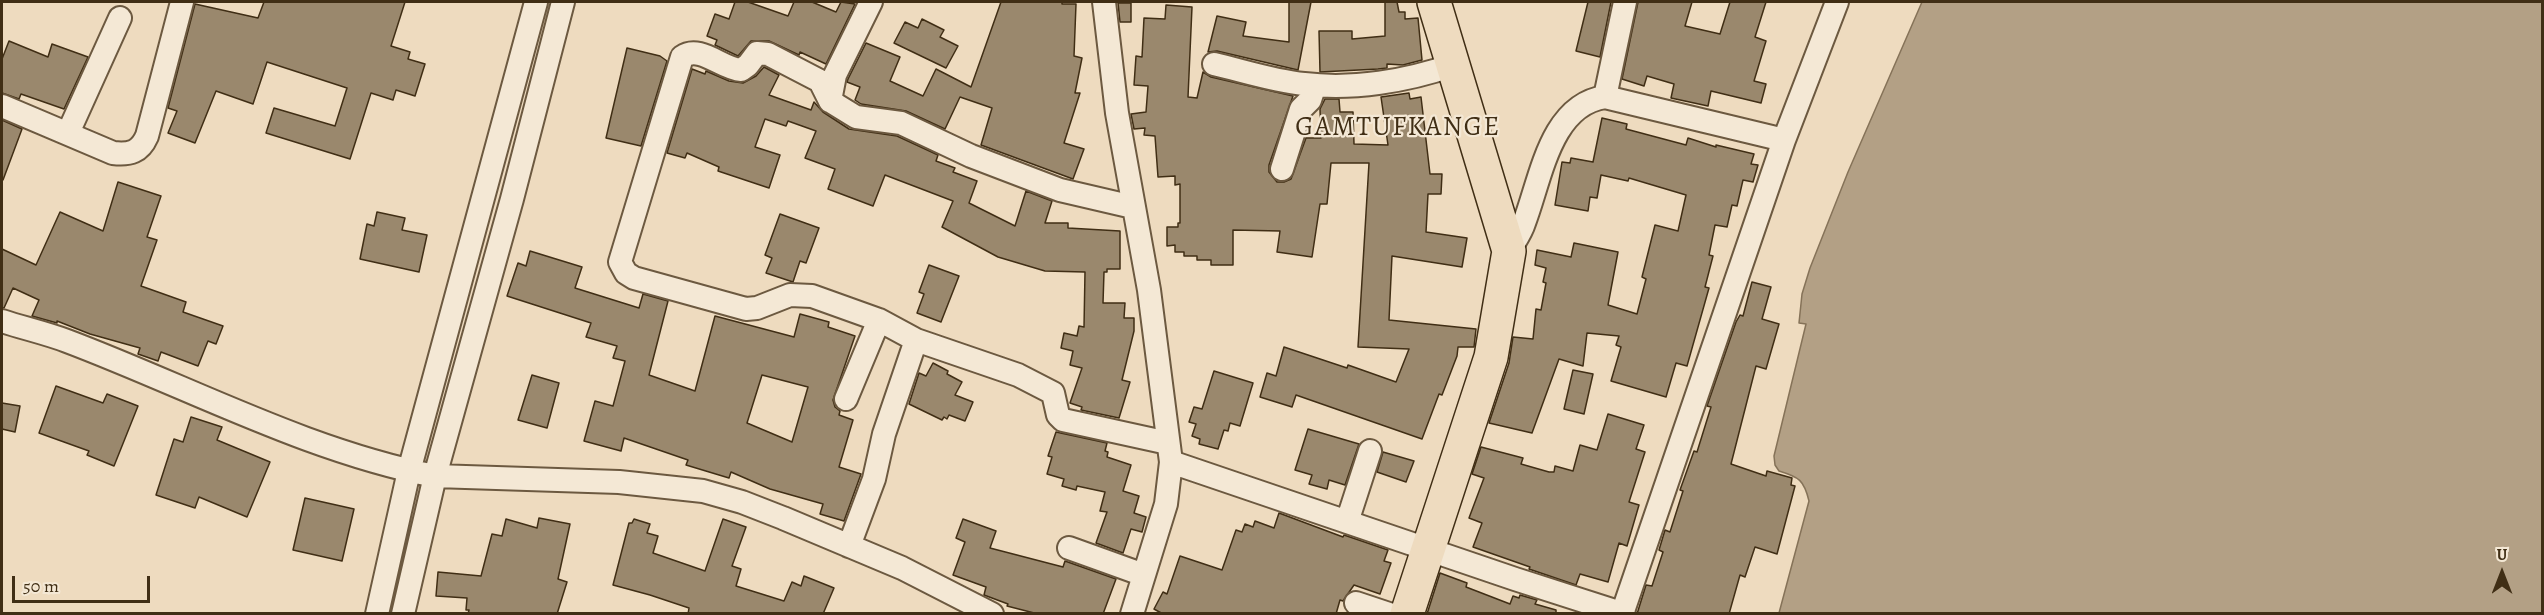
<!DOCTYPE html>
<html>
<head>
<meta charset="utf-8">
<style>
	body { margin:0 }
	#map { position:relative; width:2544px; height:615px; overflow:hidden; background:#eedbbf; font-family:Alegreya,serif }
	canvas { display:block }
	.frame { position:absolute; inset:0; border:3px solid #402e15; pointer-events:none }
	.north { position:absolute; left:2472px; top:543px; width:60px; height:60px; -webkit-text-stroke:4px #f4e8d5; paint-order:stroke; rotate:0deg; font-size:16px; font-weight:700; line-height:24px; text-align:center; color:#402e15 }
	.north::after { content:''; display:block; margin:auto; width:21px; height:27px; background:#402e15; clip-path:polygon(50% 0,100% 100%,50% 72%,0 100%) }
	.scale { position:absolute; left:12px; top:576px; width:138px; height:27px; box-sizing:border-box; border:3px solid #402e15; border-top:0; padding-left:8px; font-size:18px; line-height:21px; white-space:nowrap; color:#402e15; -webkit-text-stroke:4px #f4e8d5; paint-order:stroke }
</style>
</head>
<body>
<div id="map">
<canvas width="2544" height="615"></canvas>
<div class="frame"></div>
<div class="north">U</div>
<div class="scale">50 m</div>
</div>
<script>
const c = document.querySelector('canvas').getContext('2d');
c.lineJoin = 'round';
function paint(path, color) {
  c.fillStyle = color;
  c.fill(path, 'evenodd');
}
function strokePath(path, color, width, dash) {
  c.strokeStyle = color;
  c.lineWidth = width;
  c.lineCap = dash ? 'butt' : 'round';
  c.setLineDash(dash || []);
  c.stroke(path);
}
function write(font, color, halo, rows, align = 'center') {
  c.font = font + ' Alegreya,serif';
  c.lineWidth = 4.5;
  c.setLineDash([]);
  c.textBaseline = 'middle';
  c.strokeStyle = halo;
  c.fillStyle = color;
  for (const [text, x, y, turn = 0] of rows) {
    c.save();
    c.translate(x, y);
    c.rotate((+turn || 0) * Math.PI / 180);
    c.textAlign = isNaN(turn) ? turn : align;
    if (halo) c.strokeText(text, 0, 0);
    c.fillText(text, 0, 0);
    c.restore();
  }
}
const water = new Path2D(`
	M1922,2H2542V613H1779L1809,501C1804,480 1799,477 1779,471L1775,465L1774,456L1806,324L1799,323L1802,294L1810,268L1848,172Z`);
const building = new Path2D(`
	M264,2H405L391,46L410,52L408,59L425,64L415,96L396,90L393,100L371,93L350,159L266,133L274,108L335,126L347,88L267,62L253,104L216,91L195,143L168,133L177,111L168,108L195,4L258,18Z
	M735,2H748L788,16L794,2H812L836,12L841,2L855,4L826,64L800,52L799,55L769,41H751L738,56L715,45L717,40L707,36L715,14L729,19Z
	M1001,2H1062V4H1076L1074,56L1082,58L1075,93H1080L1064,143L1084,149L1073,179L981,145L992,108L960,97L945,129L906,111L861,104L855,100L860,87L847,82L848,79L866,43L900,57L890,81L923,96L936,69L971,87Z
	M1289,2H1311L1298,70L1217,51L1208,52L1217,16L1246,22L1243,36L1289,42Z
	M1385,2H1397L1399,12H1405V19L1418,18L1422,60L1403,65L1387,64V68L1378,69L1320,72L1319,31H1352V39L1385,36Z
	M1588,2H1611L1600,57L1576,51Z
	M1638,2H1692L1685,26L1720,34L1730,2H1766L1755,37L1766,41L1754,81L1766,84L1761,103L1711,91L1708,106L1671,98L1674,84L1647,76L1644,86L1622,79Z
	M1118,3H1131V22H1120Z
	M1166,5L1192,7L1188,97L1197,98L1203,72L1211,77L1293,96L1269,165V172L1277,182H1284L1291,179L1306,138H1321L1320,109L1325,99H1339L1340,112H1353L1354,144L1388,145L1381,97L1409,93L1410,99L1421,97L1430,174H1442L1441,194H1428L1426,232L1467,238L1462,267L1392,256L1389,320L1476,329L1474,347H1458L1457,356L1442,395L1439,394L1422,439L1296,395L1292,407L1260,397L1267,373L1276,376L1284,347L1347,368L1348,365L1396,382L1409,349L1358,347L1369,163H1331L1327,204H1320L1312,257L1277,252L1280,231L1233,230V265H1211V260H1197V256H1184V252H1175V245L1167,246V227H1178V223H1180V184L1175,185V176L1158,177L1155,136L1144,135L1145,128L1134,129L1131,114L1146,112L1148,86L1134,85L1136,56L1142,57L1144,18L1165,19Z
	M922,19L944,30L940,37L958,46L946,68L894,43L905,22L918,28Z
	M9,41L48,57L52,44L88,57L64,109L21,94L19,99L2,93V59Z
	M627,48L660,56L667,61L641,146L606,138Z
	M764,67L779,75L769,95L811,110L814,102L823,112L849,129L897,136L938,155L936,161L955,168L953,172L977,181L969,203L1015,226L1026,191L1052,201L1045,223H1068V228L1120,231V269H1107V272H1104L1103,303H1125L1124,318H1134V331L1122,380L1130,382L1119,418L1081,410L1082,407L1070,403L1082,368L1070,365L1073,351L1061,348L1064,333L1077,336L1079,326L1084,327L1085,272L1045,271L998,257L942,227L953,201L885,175L873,206L828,189L835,169L805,158L816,131L788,121L786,126L765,119L755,147L780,155L769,188L718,171L719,167L687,153L685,158L667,153L692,69L705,74L706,71L729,81L743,83L756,76Z
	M1602,118L1627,124L1626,129L1686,145L1688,138L1716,147V145L1754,154L1751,164L1758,165L1753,182L1743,180L1737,206L1732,205L1727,227L1715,225L1709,255L1713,256L1705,287L1709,288L1687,366L1676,363L1666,397L1611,381L1621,347L1616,345L1619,336L1587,333L1583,366L1559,359L1532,433L1489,423L1509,363L1513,337L1533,339L1536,309L1541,310L1546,283L1543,282L1546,268L1535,265L1537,250L1571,257L1574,243L1618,252L1608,305L1637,314L1646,279L1642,277L1655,225L1678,231L1686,195L1629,178L1628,181L1601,175L1597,198L1590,197L1588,211L1555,205L1562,162L1570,163L1571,158L1593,162Z
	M2,120L22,129L3,180H2Z
	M118,182L161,196L147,237L157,240L141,286L186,302L183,312L223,326L216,344L208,341L198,366L161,352L158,361L138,354L140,348L90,334L57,321V323L32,316L39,300L13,288L4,308H2V249L36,265L60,212L103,231Z
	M377,212L405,218L402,230L427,235L419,272L360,259L367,224L374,226Z
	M780,214L819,228L806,263L800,261L793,282L766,273L772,258L765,255Z
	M530,251L582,267L575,288L639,308L643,294L668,301L649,375L695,391L715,316L794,337L800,314L829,322L828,327L855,336L833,400L835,407L840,411L839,415L853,420L839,467L861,474L844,521L820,514L823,504L770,489L731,472L729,478L686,465L688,460L624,438L621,451L584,441L595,401L613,406L625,361L613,358L617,346L586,337L591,323L507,296L518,263L526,266ZM762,375L808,387L792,442L747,423Z
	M929,265L959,276L941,322L917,313L924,294L919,292Z
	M1752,282L1771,287L1762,319L1779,324L1766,369L1756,366L1731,464L1766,476L1767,471L1792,478L1791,485L1795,486L1777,554L1755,547L1745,577L1740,575L1729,614H1637L1646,585L1652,586L1663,552L1659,550L1665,530L1670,532L1683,491L1680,490L1694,451L1697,452L1711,407L1707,406L1736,322L1740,315L1743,316Z
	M933,363L948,371L947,374L962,382L955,395L973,402L965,421L949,415L947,419L944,417L942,420L909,404L919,373L926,376Z
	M1573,370L1593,374L1584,414L1564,409Z
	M1214,371L1253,383L1240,426L1230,423L1228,431L1224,430L1218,449L1199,444L1200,439L1192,436L1196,424L1189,422L1194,407L1202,409Z
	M532,375L559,383L547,428L518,420Z
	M56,386L103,403L107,394L138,406L114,466L87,455L89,451L39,433Z
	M2,403L20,406L15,432L2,429Z
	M1608,414L1644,425L1636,449L1645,452L1629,502L1639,505L1627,546L1619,543L1608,582L1580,574L1576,585L1529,569L1530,567L1473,547L1482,523L1469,518L1484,478L1472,474L1481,447L1523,458L1521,464L1549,472H1554L1555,466L1573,471L1580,445L1597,450Z
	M191,417L222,427L217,440L270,462L247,517L199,497L195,508L156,495L174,439L183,442Z
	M1308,429L1359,444L1345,485L1329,480L1327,489L1309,484L1312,475L1295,470Z
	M1056,432L1107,443L1105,451L1108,452L1107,457L1131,465L1123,491L1139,496L1134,513L1146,517L1142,532L1131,529L1123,553L1096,543L1107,512L1100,511L1105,492L1077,486L1076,490L1062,486L1064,479L1047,474L1052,457L1048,456Z
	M1383,452L1414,461L1406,482L1377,472Z
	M305,498L354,509L342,561L293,550Z
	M1279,513L1343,537L1344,535L1388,550L1384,561L1391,563L1380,594L1354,585L1343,601L1340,600L1336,614H1163L1154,609L1163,592L1167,594L1180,556L1222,570L1236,530L1242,532L1245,524L1253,527L1255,521L1274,528Z
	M539,518L570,524L558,579L567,582L557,614H468L469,610H466L467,598L436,596L438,572L481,576L492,534L502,536L506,519L537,528Z
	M634,519L650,524L647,533L658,536L653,553L705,571L723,519L746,527L732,566L741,569L736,586L784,601L792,582L801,586L804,576L834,588L823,614H688L689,608L650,595L613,585L629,523H632Z
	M963,519L996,531L990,548L1063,567L1065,561L1116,579L1103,614H1038L1007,606L1008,604L984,595L986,587L953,575L965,542L956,538Z
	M1440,573L1467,583L1466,587L1510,604L1513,596L1519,598L1520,595L1537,600L1535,604L1556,610V614H1427Z`);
const minor = new Path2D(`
	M871,2L835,75L830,101L820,81L768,54L757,53L748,65L741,70C722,69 700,44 682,57L620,262L626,273L634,278L746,309L757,308L790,295L812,296L879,320L916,340L1018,375L1053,393L1058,415L1063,420L1168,443
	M1104,2L1117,113L1149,290L1171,462L1166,504L1132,614
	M1214,64C1244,71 1274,81 1304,84C1353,90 1407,81 1453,65
	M1605,97L1625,2
	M830,101L856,117L901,123L971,156L1060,190L1133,207
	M2,106L113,153C130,155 140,152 147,136L182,2
	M68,133L120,18
	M1282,169L1301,109L1310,100L1315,85
	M1509,251C1514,242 1521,233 1524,223C1541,179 1550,105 1605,97L1784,140
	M2,321C23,328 46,333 67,341C189,387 307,451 435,476L619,482L703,491L742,502L783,518L902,568L992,614
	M846,399L879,320
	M1171,462L1515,579L1624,614
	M1347,522L1370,451
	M849,546L874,479L884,434L916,340
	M1069,548L1144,575
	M1356,603L1389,614
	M377,614L409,471L536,2
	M403,614L435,476L512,199L563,2
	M1622,614L1784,140L1837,2`);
const highway = new Path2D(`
	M1407,614L1491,357L1509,251L1434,2`);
const quarterNames = [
	["GAMTUFKANGE",1398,128]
];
paint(water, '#b3a085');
strokePath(water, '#857258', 1.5);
paint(building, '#9a886d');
strokePath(building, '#402e15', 1.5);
strokePath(minor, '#6c5940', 26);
strokePath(highway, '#402e15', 36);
strokePath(minor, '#f4e8d5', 22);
strokePath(highway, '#eedbbf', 33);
c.letterSpacing = '1.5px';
write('27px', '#402e15', '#f4e8d5', quarterNames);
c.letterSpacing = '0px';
</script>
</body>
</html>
